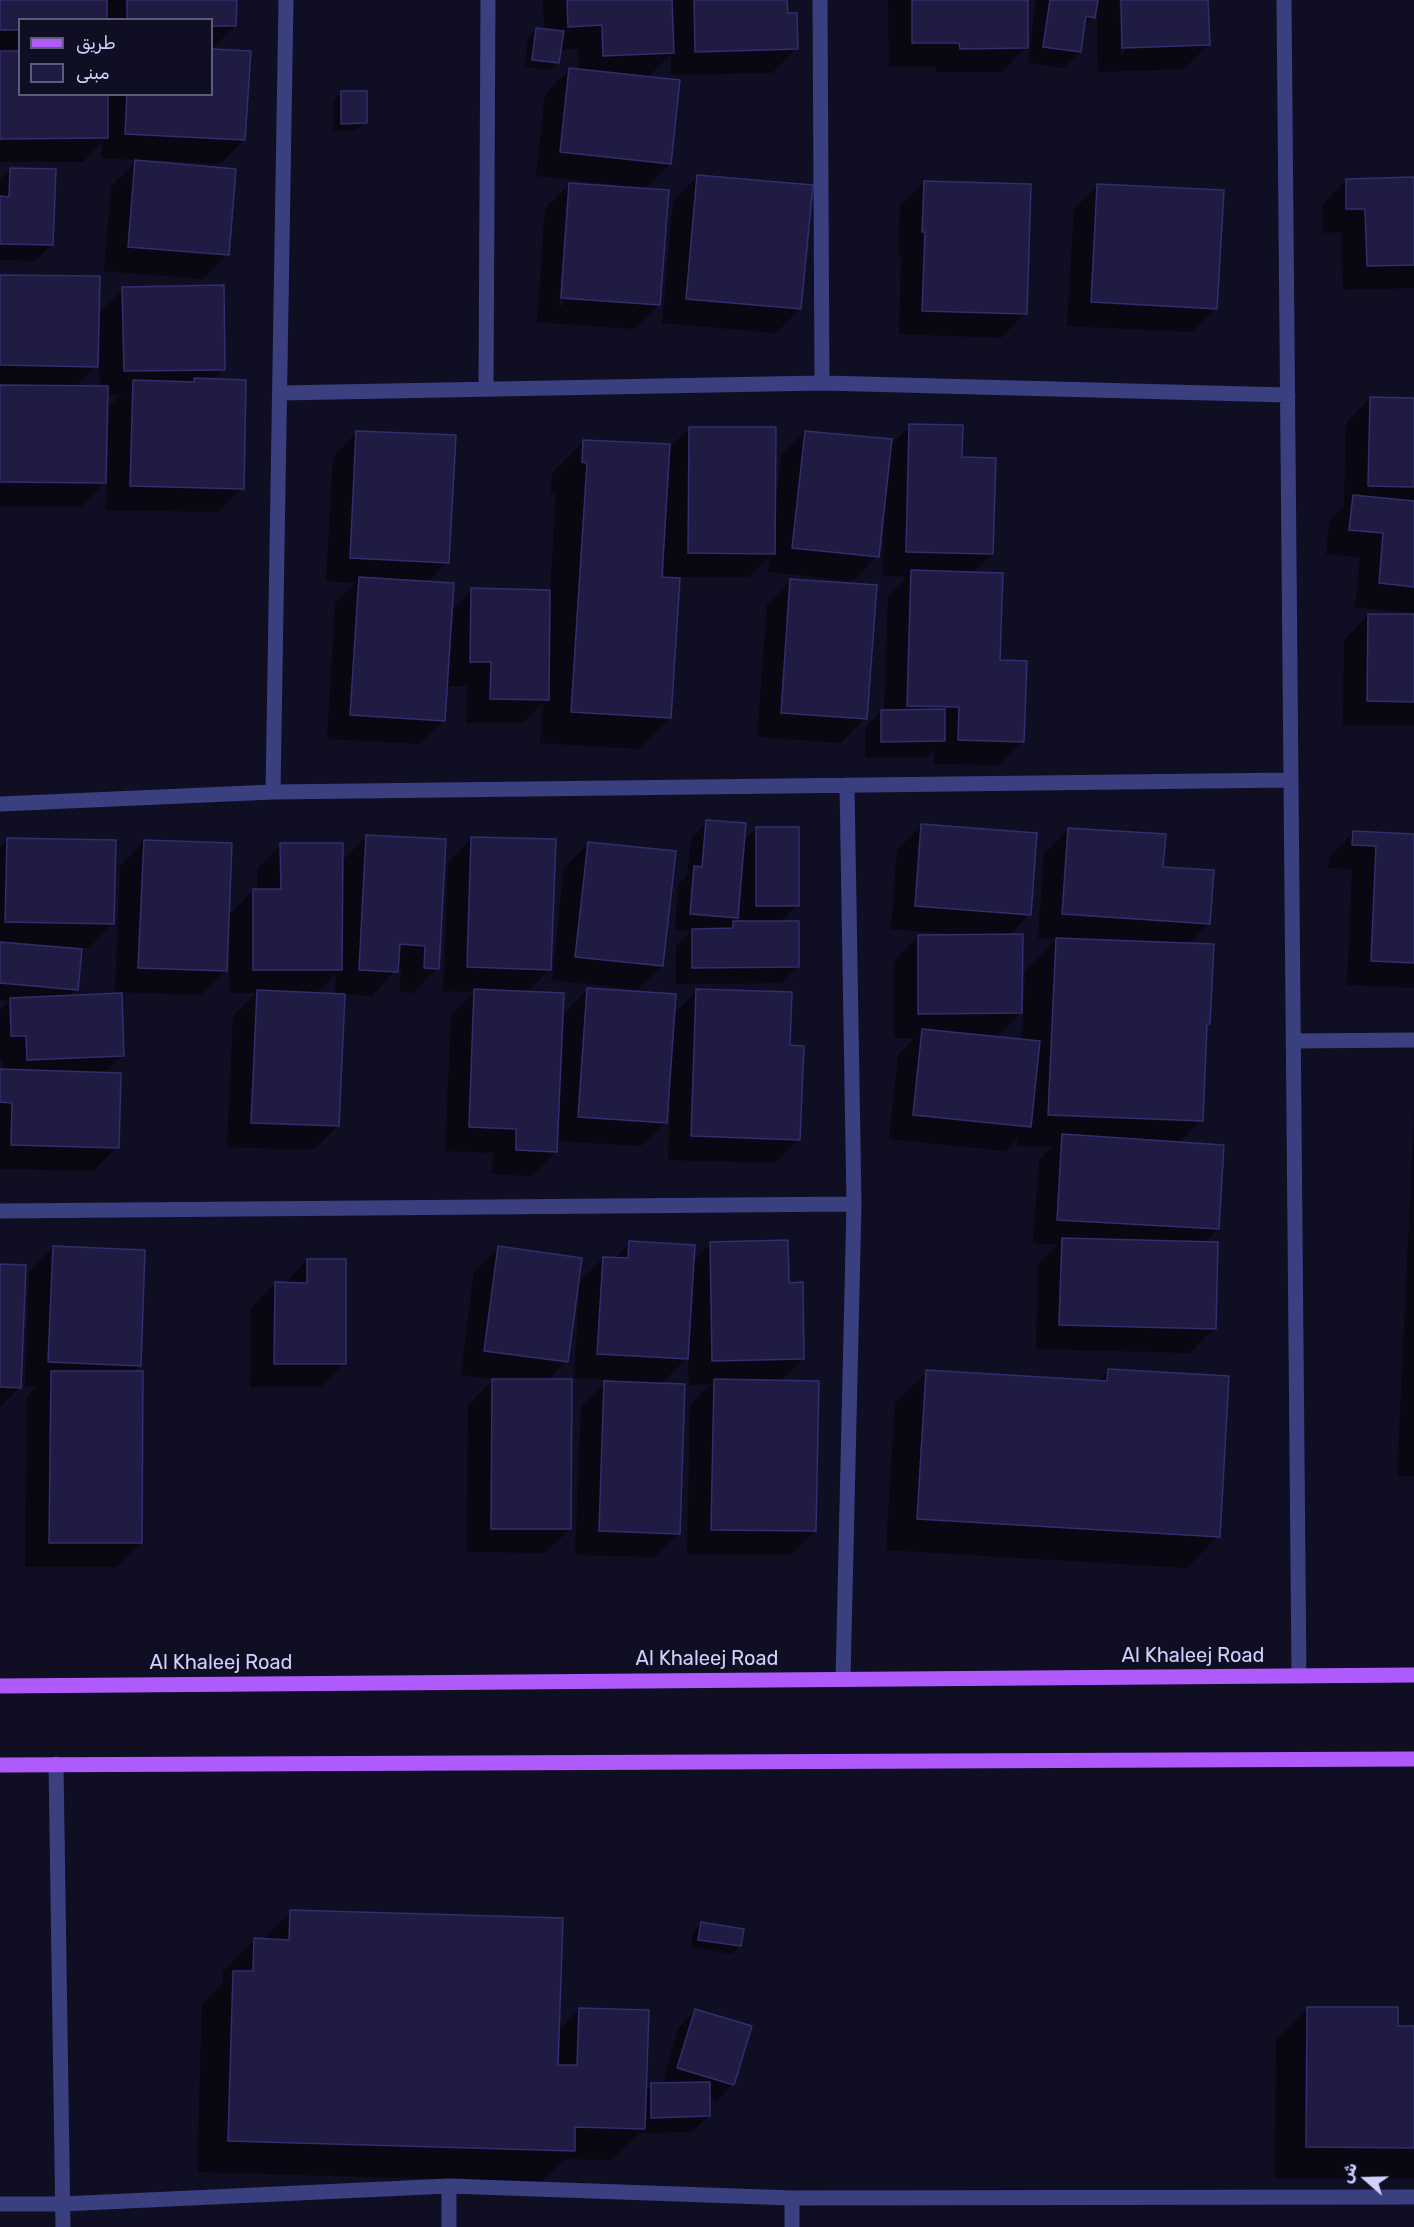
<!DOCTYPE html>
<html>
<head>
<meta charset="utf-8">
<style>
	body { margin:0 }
	#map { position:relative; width:1414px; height:2227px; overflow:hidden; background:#0f0e22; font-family:Rubik,"Noto Naskh Arabic",sans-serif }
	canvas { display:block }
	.legend { position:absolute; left:18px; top:18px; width:195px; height:78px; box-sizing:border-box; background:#0f0e22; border:2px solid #5d5c7a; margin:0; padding:8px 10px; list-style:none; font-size:18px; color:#d1d0fe }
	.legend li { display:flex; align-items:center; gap:12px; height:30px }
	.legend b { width:30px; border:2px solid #5d5c7a }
	.north { position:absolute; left:1336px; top:2149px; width:60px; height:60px; -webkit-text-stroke:4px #0f0e22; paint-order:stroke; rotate:290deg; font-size:16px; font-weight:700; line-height:24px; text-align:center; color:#d1d0fe }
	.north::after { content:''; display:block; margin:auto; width:21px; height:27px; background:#d1d0fe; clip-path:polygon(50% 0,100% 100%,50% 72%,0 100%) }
</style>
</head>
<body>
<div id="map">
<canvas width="1414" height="2227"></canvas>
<ul class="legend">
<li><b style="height:8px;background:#ae5afc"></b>طريق</li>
<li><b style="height:16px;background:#1f1b43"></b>مبنى</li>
</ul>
<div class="north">ش</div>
</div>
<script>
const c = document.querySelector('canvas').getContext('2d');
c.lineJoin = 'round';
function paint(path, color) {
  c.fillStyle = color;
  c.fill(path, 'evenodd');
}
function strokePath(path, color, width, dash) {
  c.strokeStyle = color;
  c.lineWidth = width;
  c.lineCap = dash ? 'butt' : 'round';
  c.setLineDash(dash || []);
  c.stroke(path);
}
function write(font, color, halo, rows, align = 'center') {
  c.font = font + ' Rubik,sans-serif';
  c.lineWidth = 4.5;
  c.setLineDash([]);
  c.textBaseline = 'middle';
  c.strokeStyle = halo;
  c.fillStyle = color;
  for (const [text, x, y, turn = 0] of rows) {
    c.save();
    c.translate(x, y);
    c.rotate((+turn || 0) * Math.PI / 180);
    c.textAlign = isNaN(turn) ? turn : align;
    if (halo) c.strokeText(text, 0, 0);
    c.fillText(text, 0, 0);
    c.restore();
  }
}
const shadow = new Path2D(`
	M0,0H235V26L212,49V20H20V94H212V50L249,52L244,140L220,164L150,160V163L228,254L203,279L104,271L111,186L138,160L101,158L102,142L83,162H0Z
	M543,0H786V14L796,49L772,73L671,75V54L647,78L670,164L644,189L659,304L635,329L537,322L545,208L570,184L616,187V185L536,176L545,94L569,70L579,71L578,49L559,50L558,62L550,70L525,67L528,37L536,29L544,30ZM566,208H569L562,306H559Z
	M888,0H1026V47L1002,72H936V66L889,67Z
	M1036,0H1119L1121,55H1124L1122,0H1207L1208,45L1184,69L1098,72L1097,9H1095L1094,17L1083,28L1080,52L1064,68L1028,63Z
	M341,93L365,122L357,130L333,131V101Z
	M10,169L52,245L35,261L0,260V179Z
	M697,177L800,309L776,333L662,323L673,201Z
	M1414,178V288L1343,290L1341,232L1323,233L1322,205L1346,181Z
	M924,182L1025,313L1001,338L899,334L901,256H898L900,206Z
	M1098,185L1216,308L1191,332L1067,326L1074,209Z
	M0,276L98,314L123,289L224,369L212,380L242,488L218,512L106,510L109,406L121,395H106L104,483L80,507L0,506ZM99,363L100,388L75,387Z
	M1370,398L1414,399V613L1355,607L1360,557L1326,554L1329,521L1344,506L1346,423Z
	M910,426L960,459L992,554L972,573L1023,741L999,765L934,764L935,749L927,757L865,758V728L881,711H884L888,596L907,577L882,576L884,521H881L877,556L853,581L768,572L770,556L749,577H679L670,717L638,749L540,743L543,703L523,723H466L467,686H446L444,720L420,744L327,739L335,603L355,583L326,581L333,457L357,432L447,562L426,583L451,611L472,590L550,591L556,494L551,493L552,473L584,441L668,449L690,428L776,501L781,456L805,432L890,446ZM662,563H664V578H661Z
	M791,580L865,718L841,743L757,737L767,605Z
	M1368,615L1414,616V725H1343L1344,640Z
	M707,822L743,842L757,828L797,905L780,923L798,967L781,983L676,984V946L691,931L675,930L678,884L687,875L691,838ZM738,906L740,907V923H732L737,917Z
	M921,826L1030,914L1008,936L1021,998H1024L1025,971L1057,939L1038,938L1044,854L1068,829L1162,869L1209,923L1187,945L1209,1023L1205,1026L1201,1120L1178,1143L1218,1229L1204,1243L1214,1328L1190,1353L1036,1349L1038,1264L1057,1245L1033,1243L1039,1160L1052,1147L1017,1146L1018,1138L1005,1151L889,1139L898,1055L915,1038H894V961L918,937L952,936L953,934L891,929L897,850ZM1023,1011L1022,1040L996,1038Z
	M1354,832L1414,835V988L1347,985L1352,869L1328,868L1329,857Z
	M366,837L437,968L413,993L400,992L401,969H397L372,996L344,994L338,1126L313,1150L227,1147L233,1016L256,993H229V957H226V971L201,995L115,992L120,866L144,841L228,916L253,890H257V869L281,845L341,862ZM336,973L335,996L315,995Z
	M472,838L550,969L526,993L561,1016L588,989L673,1014L697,991L789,1047L799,1139L774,1163L668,1160L670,1105H667L666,1122L641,1146L556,1141V1151L531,1176L492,1174L493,1153L445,1151L451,1015L474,992L443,991L448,863Z
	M8,840L113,923L89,948H80L77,989L68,997L123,1055L104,1074L117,1147L93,1171L0,1169V1071H3L2,1060H0V1010L9,1001L0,1000V847Z
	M588,844L662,966L637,990L552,980L564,868Z
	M1414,1114V1476H1397Z
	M630,1243L692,1262L711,1244L788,1284L803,1359L780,1382L815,1531L791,1555L687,1554L690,1405L711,1384L689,1385L688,1357L660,1385L678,1533L654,1557L575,1555L581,1407L605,1383H613V1380L574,1378L579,1291L576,1290L566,1361L547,1381L570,1529L545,1553L467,1552L468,1405L494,1379L461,1375L474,1272L498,1248L577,1285L603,1258L614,1259Z
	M54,1247L139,1366L132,1373L140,1543L116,1567H25L27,1397L37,1387L25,1386L29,1272Z
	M307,1260L344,1363L320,1387H250L251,1308L275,1284H284Z
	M0,1265L19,1388L0,1407Z
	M1108,1371L1218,1536L1187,1568L886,1550L895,1403L927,1372L1097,1382Z
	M291,1912L558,2031L580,2009L645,2091L651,2085H662L679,2027L695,2010L733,2084L717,2101L708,2098L709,2116L692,2132L639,2133L612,2160L565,2159L541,2182L197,2172L202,2004L223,1983V1972L254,1940H262Z
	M701,1924L739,1946L732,1954L691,1947L693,1932Z
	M1308,2008L1397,2027H1414V2179L1275,2178L1276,2040Z`);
const building = new Path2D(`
	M0,0H107V20H20V30H0Z
	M127,0H237L236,26H212V20H127Z
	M567,0H672L674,53L603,56L602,25L568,27Z
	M694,0H787L788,13H797L798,49L695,52Z
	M912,0H1028V48L960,49L959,43H912Z
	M1050,0H1098L1095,18L1086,16L1081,52L1043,47Z
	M1121,0H1208L1210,45L1122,48Z
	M536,28L564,31L559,63L532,60Z
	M212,49L251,51L245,140L125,134L127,94H212Z
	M0,51H20V94H108V138L0,139Z
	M569,68L680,80L671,164L560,152Z
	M341,91H367V123L341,124Z
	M135,160L236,169L229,255L128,247Z
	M10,168L56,169L53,245L0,244V196L9,197Z
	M697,175L813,185L801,309L686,299Z
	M1414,177V265L1367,266L1365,209H1346V179Z
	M924,181L1031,184L1027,314L922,311L925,232H922Z
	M569,183L669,190L660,305L561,298Z
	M1097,184L1224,190L1217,309L1091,302Z
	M0,275L100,276L98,367L0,365Z
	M224,285L225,370L124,371L122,287Z
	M194,378L246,380L244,489L130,486L133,380L194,382Z
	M0,385L108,386L106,483L0,482Z
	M1370,397L1414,398V487L1368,486Z
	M909,424L963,425L962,457L996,458L993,554L906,552Z
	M689,427H776L775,554L688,553Z
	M356,431L456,435L449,563L350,558Z
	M805,431L892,439L879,557L792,548Z
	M583,440L670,444L662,577L680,578L671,718L571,712L587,463L582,462Z
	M1353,495L1414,501V587L1379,583L1383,533L1349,530Z
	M911,570L1003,573L1000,660L1027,661L1024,742L958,740L959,707L907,706Z
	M359,577L454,583L445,721L350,715Z
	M790,579L877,585L867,719L781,713Z
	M471,588L550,590L549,700L490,699L491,662H470Z
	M1368,614H1414V702L1367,701Z
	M945,709V741L881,742V710Z
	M706,820L746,823L738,918L690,914L694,866L702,867Z
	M921,824L1037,833L1031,915L915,906Z
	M756,827H799V906H756Z
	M1068,828L1166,834L1163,867L1214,870L1210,924L1062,914Z
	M1353,831L1414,834V963L1371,961L1376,846L1352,845Z
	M366,835L446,839L439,969L424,968L425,946L400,944L398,972L359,970Z
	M471,837L556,839L551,970L467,967Z
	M7,838L116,840L114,924L5,922Z
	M144,840L232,843L227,971L138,968Z
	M588,842L676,851L663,966L575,957Z
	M280,843H343L342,970H253V889H281Z
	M733,921H799V967L692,968V929L733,928Z
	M1023,934L1022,1013L918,1014V935Z
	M1056,938L1214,944L1210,1024H1207L1203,1121L1048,1115Z
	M0,942L82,949L78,990L0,983Z
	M587,988L676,994L667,1123L578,1117Z
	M474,989L564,993L557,1152L516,1150V1129L469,1127Z
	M696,989L792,992L790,1045L804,1046L800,1140L691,1136Z
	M257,990L345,994L339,1126L251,1123Z
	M122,993L124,1056L27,1060L26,1036H11L10,998Z
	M922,1029L1040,1041L1031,1127L913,1115Z
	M0,1069L121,1073L119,1148L11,1145L12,1103L0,1102Z
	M1062,1134L1224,1145L1219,1229L1057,1220Z
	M1062,1238L1218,1242L1216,1329L1059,1325Z
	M788,1240L789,1283L803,1282L804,1359L712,1361L710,1242Z
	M629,1241L695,1245L688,1359L597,1354L603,1257L628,1258Z
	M53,1246L145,1250L141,1366L48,1362Z
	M498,1246L582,1258L568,1362L484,1351Z
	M307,1259H346V1364H274L275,1282L307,1283Z
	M0,1264L26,1265L21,1388L0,1387Z
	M1108,1369L1229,1376L1220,1537L917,1519L926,1370L1107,1381Z
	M51,1371H143L142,1543H49Z
	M492,1379H572L571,1529H491Z
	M714,1379L819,1381L816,1531L711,1530Z
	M604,1381L685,1384L680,1534L599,1531Z
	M290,1910L563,1918L558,2065H577L579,2008L649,2010L645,2129L575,2127V2151L228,2141L233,1971H253L254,1938L289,1940Z
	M701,1922L744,1929L741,1946L698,1940Z
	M1307,2007H1398V2026H1414V2148L1306,2147Z
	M695,2009L752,2026L734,2085L677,2068Z
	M710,2082V2116L651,2118V2083Z`);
const minor = new Path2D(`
	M820,0L822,383L1288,395
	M1284,0L1299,1676
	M486,389L488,0
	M280,393L822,383
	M273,792L286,0
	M0,804L273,792L1291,780
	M1293,1041L1414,1040
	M0,1211L854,1204L847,785
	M843,1679L854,1204
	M56,1764L63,2227
	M449,2186V2227
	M792,2198V2227
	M0,2204H62L449,2186L792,2198L1414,2197`);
const major = new Path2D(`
	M0,1686L1414,1675
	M0,1765L1414,1759`);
const streetNames = [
	["Al Khaleej Road",1193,1656],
	["Al Khaleej Road",707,1659],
	["Al Khaleej Road",221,1663]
];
paint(shadow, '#0007');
paint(building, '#1f1b43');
strokePath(building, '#332d6e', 1.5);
strokePath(minor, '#3a3f80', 15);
strokePath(major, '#ae5afc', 15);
write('20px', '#d1d0fe', '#0f0e22', streetNames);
</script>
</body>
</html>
